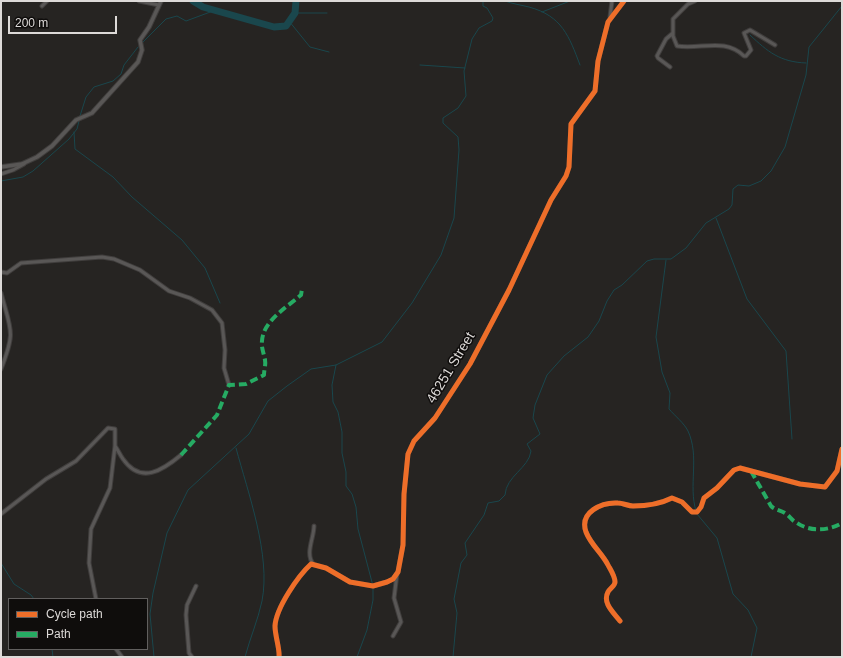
<!DOCTYPE html>
<html>
<head>
<meta charset="utf-8">
<style>
	body { margin:0 }
	#map { position:relative; width:843px; height:658px; overflow:hidden; background:#262422; font-family:Helvetica,sans-serif }
	canvas { display:block }
	.frame { position:absolute; inset:0; border:2px solid #dddad8; pointer-events:none }
	.legend { position:absolute; left:8px; top:598px; width:140px; height:52px; box-sizing:border-box; background:#0f0d0c; border:1px solid #615f5e; margin:0; padding:5px 7px; list-style:none; font-size:12px; color:#dddad8 }
	.legend li { display:flex; align-items:center; gap:8px; height:20px }
	.legend b { width:20px; border:1px solid #615f5e }
	.scale { position:absolute; left:8px; top:16px; width:109px; height:18px; box-sizing:border-box; border:2px solid #dddad8; border-top:0; padding-left:5px; font-size:12px; line-height:14px; white-space:nowrap; color:#dddad8; -webkit-text-stroke:3px #0f0d0c; paint-order:stroke }
</style>
</head>
<body>
<div id="map">
<canvas width="843" height="658"></canvas>
<div class="frame"></div>
<ul class="legend">
<li><b style="height:5px;background:#ee6e29"></b>Cycle path</li>
<li><b style="height:5px;background:#26ab63"></b>Path</li>
</ul>
<div class="scale">200 m</div>
</div>
<script>
const c = document.querySelector('canvas').getContext('2d');
c.lineJoin = 'round';
function strokePath(path, color, width, dash) {
  c.strokeStyle = color;
  c.lineWidth = width;
  c.lineCap = dash ? 'butt' : 'round';
  c.setLineDash(dash || []);
  c.stroke(path);
}
function write(font, color, halo, rows, align = 'center') {
  c.font = font + ' Helvetica,sans-serif';
  c.lineWidth = 3;
  c.setLineDash([]);
  c.textBaseline = 'middle';
  c.strokeStyle = halo;
  c.fillStyle = color;
  for (const [text, x, y, turn = 0] of rows) {
    c.save();
    c.translate(x, y);
    c.rotate((+turn || 0) * Math.PI / 180);
    c.textAlign = isNaN(turn) ? turn : align;
    if (halo) c.strokeText(text, 0, 0);
    c.fillText(text, 0, 0);
    c.restore();
  }
}
const stream = new Path2D(`
	M505,1C513,4 521,5 529,7C562,16 569,36 580,65
	M542,12L570,1
	M295,13H327
	M289,21L310,47L329,52
	M750,35C768,52 780,62 806,63
	M142,43L166,19L177,16L186,21L213,11
	M420,65L465,68
	M80,116L86,97L94,87L113,81L121,74L124,65L138,47
	M74,132L75,149L113,177L132,197L182,240L205,268L220,303
	M1,181L23,177L33,171L69,139L77,129L79,121
	M716,218L747,299L786,351L792,439
	M666,260L656,337L662,372L670,393L669,409C675,416 684,423 688,431C700,457 688,485 696,511
	M336,365L332,385L333,402L338,412L342,432V453L346,472V486L352,494L356,507L358,529L373,586V600L367,630L357,657
	M236,448C248,493 271,555 262,601C258,620 250,638 245,657
	M697,514L717,538L733,594L748,610L757,628L751,657
	M1,563L14,584L31,595L34,599
	M52,649L53,657
	M154,657L150,614L153,593L167,533L188,490L249,434L268,401L287,386L311,369L336,365L382,342L412,303L441,255L454,218L459,150L458,137L443,123V118L458,108L466,96L464,71L472,39L479,28L492,21L493,18L487,8L483,6V1
	M453,657L457,613L454,599L461,563L467,555L465,543L484,515L488,503L499,501L505,495C506,476 529,468 531,451L527,444L540,434L533,418L535,405L547,375L564,356L588,337L599,321L607,301L614,290L622,285L647,261L654,259H671L686,248L706,223L729,209L732,205L733,189L738,185L749,186L761,181L771,171L785,147L806,75L809,47L842,6`);
const river = new Path2D(`
	M193,1L203,7L274,27L286,26L295,13L296,1`);
const minor = new Path2D(`
	M139,1L159,5
	M695,1L688,4L673,19V36L677,46C700,50 725,37 744,56H746L751,50L744,33L750,30L775,45
	M42,6L47,1
	M610,17L612,1
	M670,67L658,58L657,56L666,39L673,33
	M1,174L13,170L24,164
	M1,272L7,273L21,263L102,257L114,259L140,270L169,291L190,298L212,310L222,323L225,350L224,368L229,385
	M1,293C11,331 16,331 1,369
	M115,446C118,450 120,455 123,459C141,485 163,470 181,455
	M1,514L46,479L76,461L108,428L115,429V446L110,488L91,529L89,563L96,599
	M313,564C305,553 314,538 314,526
	M620,621C614,613 602,603 608,592C610,588 615,586 615,582C615,576 610,569 608,565C602,553 591,545 586,532C579,512 602,502 618,503C623,503 628,506 633,506C646,506 660,504 672,498L682,502L692,512H697L701,507L704,498L717,488L734,470L740,468L800,484L825,487L837,471L842,449
	M393,636L401,622L394,598L397,574
	M116,649L122,657
	M192,657L189,653L186,615L187,605L196,586
	M279,657C280,649 275,636 275,626C276,608 298,576 311,564L326,568L350,582L373,586L387,582L393,579L398,572L403,545L404,494L408,454L414,441L435,418L470,364L509,290L551,200L566,176L569,167L571,124L595,91L598,61L608,22L624,1`);
const tertiary = new Path2D(`
	M1,167L22,164L37,157L52,146L76,120L92,113L138,62L142,50L140,40L149,27L161,1`);
const quiet = new Path2D(`
	M181,455L217,415L229,385L246,384L264,375C264,370 266,365 265,360C264,354 261,347 262,341C263,321 287,307 301,295L302,289
	M751,471L771,506C775,510 780,510 785,513C790,516 792,521 797,523C811,532 828,531 842,523`);
const cycleway = new Path2D(`
	M620,621C614,613 602,603 608,592C610,588 615,586 615,582C615,576 610,569 608,565C602,553 591,545 586,532C579,512 602,502 618,503C623,503 628,506 633,506C646,506 660,504 672,498L682,502L692,512H697L701,507L704,498L717,488L734,470L740,468L800,484L825,487L837,471L842,449
	M279,657C280,649 275,636 275,626C276,608 298,576 311,564L326,568L350,582L373,586L387,582L393,579L398,572L403,545L404,494L408,454L414,441L435,418L470,364L509,290L551,200L566,176L569,167L571,124L595,91L598,61L608,22L624,1`);
const streetNames = [
	["46251 Street",451,368,-59]
];
strokePath(stream, '#1a474d', 1);
strokePath(river, '#1a474d', 7);
strokePath(minor, '#403e3d', 5);
strokePath(tertiary, '#403e3d', 5.5);
strokePath(minor, '#595756', 3);
strokePath(tertiary, '#595756', 3.5);
strokePath(quiet, '#26ab63', 4, [8, 4]);
strokePath(cycleway, '#ee6e29', 5);
write('14px', '#dddad8', '#0f0d0c', streetNames);
</script>
</body>
</html>
